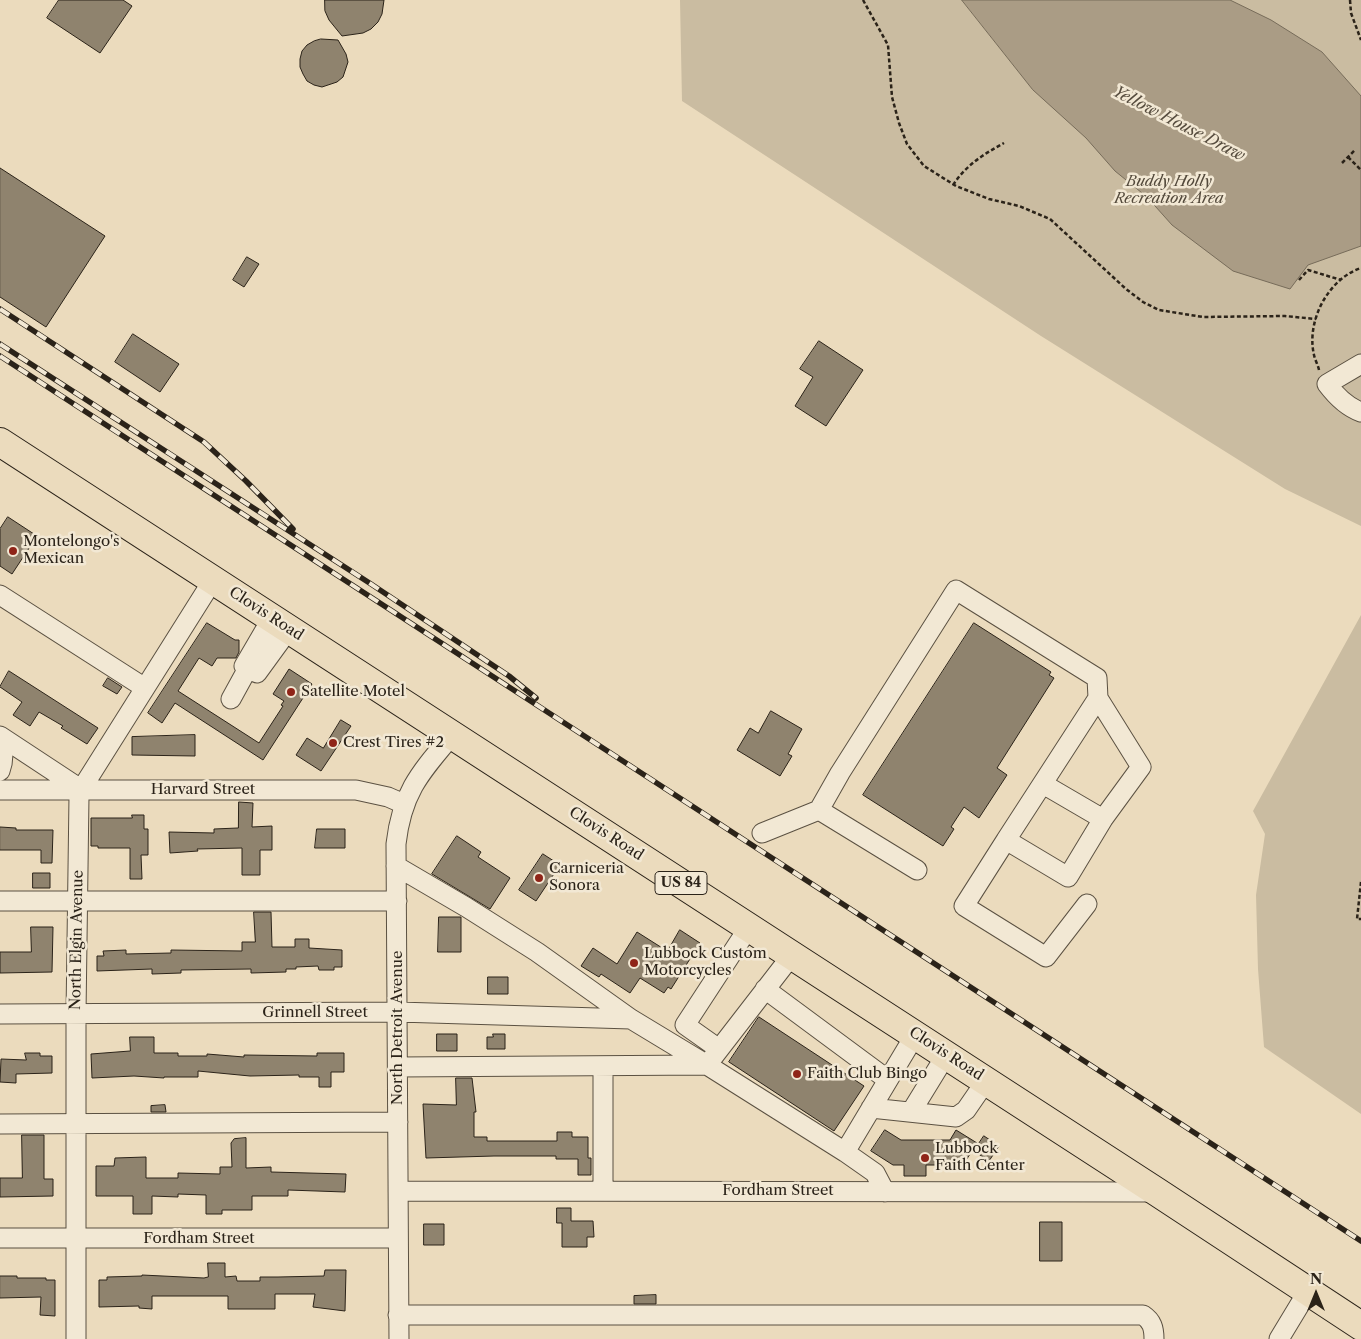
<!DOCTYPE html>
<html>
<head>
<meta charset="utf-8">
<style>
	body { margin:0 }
	#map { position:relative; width:1361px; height:1339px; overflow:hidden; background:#ebdbbd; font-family:"Libre Caslon Text",serif }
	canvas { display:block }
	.north { position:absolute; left:1291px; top:1269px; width:50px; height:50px; -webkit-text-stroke:4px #f2e8d4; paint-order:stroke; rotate:0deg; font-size:14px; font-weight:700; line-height:20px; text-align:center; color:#2b2319 }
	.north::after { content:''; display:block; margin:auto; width:18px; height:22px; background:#2b2319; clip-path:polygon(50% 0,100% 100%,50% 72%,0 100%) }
</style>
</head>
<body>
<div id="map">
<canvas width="1361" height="1339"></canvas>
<div class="north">N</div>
</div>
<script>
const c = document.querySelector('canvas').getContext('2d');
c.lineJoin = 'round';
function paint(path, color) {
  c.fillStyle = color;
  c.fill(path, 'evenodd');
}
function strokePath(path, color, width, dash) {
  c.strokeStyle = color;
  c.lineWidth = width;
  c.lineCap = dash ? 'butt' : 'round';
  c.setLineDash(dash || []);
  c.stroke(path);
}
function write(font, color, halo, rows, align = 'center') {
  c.font = font + ' "Libre Caslon Text",serif';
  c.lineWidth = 5;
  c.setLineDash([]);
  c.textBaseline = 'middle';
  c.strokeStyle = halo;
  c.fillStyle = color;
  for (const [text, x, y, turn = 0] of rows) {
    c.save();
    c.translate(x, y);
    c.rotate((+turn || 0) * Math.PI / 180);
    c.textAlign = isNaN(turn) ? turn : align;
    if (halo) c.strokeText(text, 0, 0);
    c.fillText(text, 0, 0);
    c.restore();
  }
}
const green = new Path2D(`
	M680,0H1361V526L1285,489L1041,336L682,101Z
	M1361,615V1114L1264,1047L1258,969L1256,895L1265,834L1253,811Z`);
const water = new Path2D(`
	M962,0H1230L1271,20L1322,52L1361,96V246L1308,265L1290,289L1233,271L1172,225L1147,197L1115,171L1086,138L1033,90Z`);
const building = new Path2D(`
	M59,0H123L132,6L100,53L47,18Z
	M325,0H384L382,14L378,22L371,29L363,33L342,36L329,20L325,11Z
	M321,39L338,40L346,54L348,62L343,77L337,82L322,87L314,85L307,81L303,74L300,67V59L302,51L307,45L314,41Z
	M0,168L105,236L46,327L0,297Z
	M247,257L259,264L244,287L233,280Z
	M133,334L179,364L160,392L115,362Z
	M819,341L863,370L826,426L795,406L813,377L800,369Z
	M8,517L37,536L12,574L0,566V529Z
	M207,623L235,640H239V652L236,658H217L212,666L199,658L178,691L259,743L283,706L281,705L284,701L273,694L289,669L312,684L263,760L175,703L162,723L148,713Z
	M974,623L1051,672L1049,675L1054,678L997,768L1007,775L979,818L964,807L951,827L954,829L943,846L863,795Z
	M9,671L98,728L87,744L61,728L63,726L39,712L30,726L13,715L22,702L0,687Z
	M108,678L122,687L117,694L103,686Z
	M771,711L802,729L788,754L792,756L780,776L737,750L750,728L758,733Z
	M341,720L351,726L321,771L296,755L307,738L323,748Z
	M195,735V756L132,755V737Z
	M239,802L253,803L252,827L272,826V850H260V875H242V848L197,849L198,851L170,853L169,832L214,833V829L238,828Z
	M132,815H144V829H148V855H141L142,879H130V848H98V846H91V818H132Z
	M0,827L16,828V830H53L52,863H41V850H0Z
	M317,829H345V848H315Z
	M457,836L481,852L478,857L510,878L490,909L432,874Z
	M543,854L560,865L536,901L519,890Z
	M33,873H50V888H33Z
	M254,912H271L272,947H295V939H309V948L342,950V967H334V970H319L318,966L296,967V969H286V972L251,973V969L181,970V973L152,974V969L97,971V956H104L103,951L126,950V954L171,953V950L242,951V942H255Z
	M439,917H461V952H438Z
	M31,927H53L52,972L0,973V952H31Z
	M680,930L700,943L671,989L668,987L664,993L640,978L630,993L601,974L599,977L581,966L593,948L617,964L637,932L667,951Z
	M488,977H508V994H488Z
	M759,1017L864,1086L834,1131L729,1062Z
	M437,1034H457V1051H437Z
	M493,1034H505V1049H487V1037H493Z
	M130,1037H154V1053H178V1056H207V1054L244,1057V1055L317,1056V1053H344V1072H331V1087H319V1077H299V1075L250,1076L198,1071V1077H164V1078L134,1076L92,1078L91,1054L130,1051Z
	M25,1053H40V1056H52V1073L16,1074V1083L0,1082L1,1059L26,1060Z
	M456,1078H472L476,1112H474V1137H487V1141H557V1132H572V1137H588V1158H591V1175H578V1159H556V1156H494L426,1158L423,1104L456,1105Z
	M165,1105L166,1112H151V1106Z
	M885,1130L901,1140H950L956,1130L977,1143L963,1165H926V1176H904V1165H893L871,1151Z
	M22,1135H44V1179H53V1196L0,1197V1178H22Z
	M984,1136L999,1146L989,1161L974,1151Z
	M246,1138V1168L271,1167V1172L346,1174L345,1192L288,1190V1196H252V1210H222V1214H206V1195L178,1194V1197L152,1196V1214H133V1196H96V1166H114L115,1158L146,1157V1178H178V1173L220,1174V1167H232L231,1143L234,1139Z
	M557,1208H571V1221H593L594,1237H587V1247H562V1223H557Z
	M1040,1222H1062V1261H1040Z
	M424,1224H444V1245H424Z
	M208,1263H225V1277L236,1276L237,1281H260V1277H278L324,1276L325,1270H346L345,1311L313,1307L315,1294H275V1309H228V1296H152V1309L139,1308V1306L99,1307V1280H107V1277L142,1276V1275L204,1278L208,1277Z
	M0,1276H17V1278H46V1280H55V1316L40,1315L41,1297L0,1298Z
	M656,1295V1304H634V1296Z`);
const path = new Path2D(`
	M863,0L888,45L892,97L899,123L907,144L924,166L956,186L989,199L1019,206L1050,219L1126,289L1143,302L1159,310L1203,317L1285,316L1316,319
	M1350,0L1351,13L1361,40
	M1348,157L1361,170
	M1342,163L1355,150
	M953,185C966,165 984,154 1004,143
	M1299,280L1308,270L1341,280
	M1319,370C1318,365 1315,360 1314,355C1306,321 1328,279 1361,268
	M1361,882L1357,919H1361`);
const minor = new Path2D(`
	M1361,364L1327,384C1336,396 1347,407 1361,412
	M0,595L145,688
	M272,618L244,666L257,673L289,629
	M231,699L248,668
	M0,736L82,790
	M0,739C4,750 4,760 0,771
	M1043,784L1103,819
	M0,790H356L388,797L404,804
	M819,810L840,773L956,590L1097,678L1098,698L1141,767L1103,819L1068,877L1006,840L1098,698
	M762,833L819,810L917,870
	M1006,840L964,906L1046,957L1087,904
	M396,866L466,907L537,952L631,1019L707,1065L398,1067
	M0,901H397
	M792,955L707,1065L845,1152
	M765,989L888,1080
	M0,1014L398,1012L631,1019
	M719,1049L685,1025L749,927
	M603,1066V1191
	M871,1108L956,1117L966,1110L986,1081
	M911,1112L946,1055
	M0,1124L398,1122
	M398,1191L1156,1192
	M885,1192L875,1173L845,1152L915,1035
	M0,1238H398
	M398,1315H1143C1152,1321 1154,1328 1154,1339
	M76,1339V1014L79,796L84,785L213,580
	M399,1339L396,844C402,792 420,773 453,734
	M1279,1339L1308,1291`);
const highway = new Path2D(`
	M0,442L1157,1192L1361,1326`);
const rail = new Path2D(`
	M0,309L204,442L246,481L293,529
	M0,344L371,584L509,676L536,698
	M0,356L1361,1241`);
const markers = [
	[13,551,5,"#8f2418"],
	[291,692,5,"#8f2418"],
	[333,743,5,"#8f2418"],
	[539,878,5,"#8f2418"],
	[634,963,5,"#8f2418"],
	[797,1074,5,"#8f2418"],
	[925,1158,5,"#8f2418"]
];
const shields = [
	[681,883,52]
];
const shieldNames = [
	["US 84",681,883]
];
const parkNames = [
	["Buddy Holly",1169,182],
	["Recreation Area",1169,199]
];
const poiNames = [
	["Montelongo's",23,542],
	["Mexican",23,559],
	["Satellite Motel",301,692],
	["Crest Tires #2",343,743],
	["Carniceria",549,869],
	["Sonora",549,886],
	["Lubbock Custom",644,954],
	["Motorcycles",644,971],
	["Faith Club Bingo",807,1074],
	["Lubbock",935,1149],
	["Faith Center",935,1166]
];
const streetNames = [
	["Clovis Road",266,614,33],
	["Harvard Street",203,790],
	["Clovis Road",606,834,33],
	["North Elgin Avenue",77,940,-89],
	["Grinnell Street",315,1013],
	["North Detroit Avenue",398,1028,-90],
	["Clovis Road",946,1054,33],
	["Fordham Street",778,1191],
	["Fordham Street",199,1239]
];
const waterNames = [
	["Yellow House Draw",1179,124,27]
];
paint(green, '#cabca1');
paint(water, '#aa9c85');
strokePath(water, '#776c5a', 1);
paint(building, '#8f836e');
strokePath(building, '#2b2319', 1);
strokePath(minor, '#5b5142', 21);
strokePath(highway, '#2b2319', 30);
strokePath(path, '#2b2319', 2.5, [4, 2.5]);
strokePath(minor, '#f2e8d4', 19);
strokePath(highway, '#ebdbbd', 28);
strokePath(rail, '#2b2319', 5.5);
strokePath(rail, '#f2e8d4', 4, [11]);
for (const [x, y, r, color] of markers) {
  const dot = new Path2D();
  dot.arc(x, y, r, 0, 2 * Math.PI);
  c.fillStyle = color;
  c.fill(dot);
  strokePath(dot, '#f2e8d4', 2);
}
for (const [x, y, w] of shields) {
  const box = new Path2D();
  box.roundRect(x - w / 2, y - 11.5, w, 23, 4);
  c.fillStyle = '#f2e8d4';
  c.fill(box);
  strokePath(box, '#2b2319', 1);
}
write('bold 14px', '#2b2319', null, shieldNames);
write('italic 15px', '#53493b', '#f2e8d4', parkNames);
write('15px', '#2b2319', '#f2e8d4', poiNames, 'left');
write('15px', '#2b2319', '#f2e8d4', streetNames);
write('italic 16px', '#574d3f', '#f2e8d4', waterNames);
</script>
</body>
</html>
